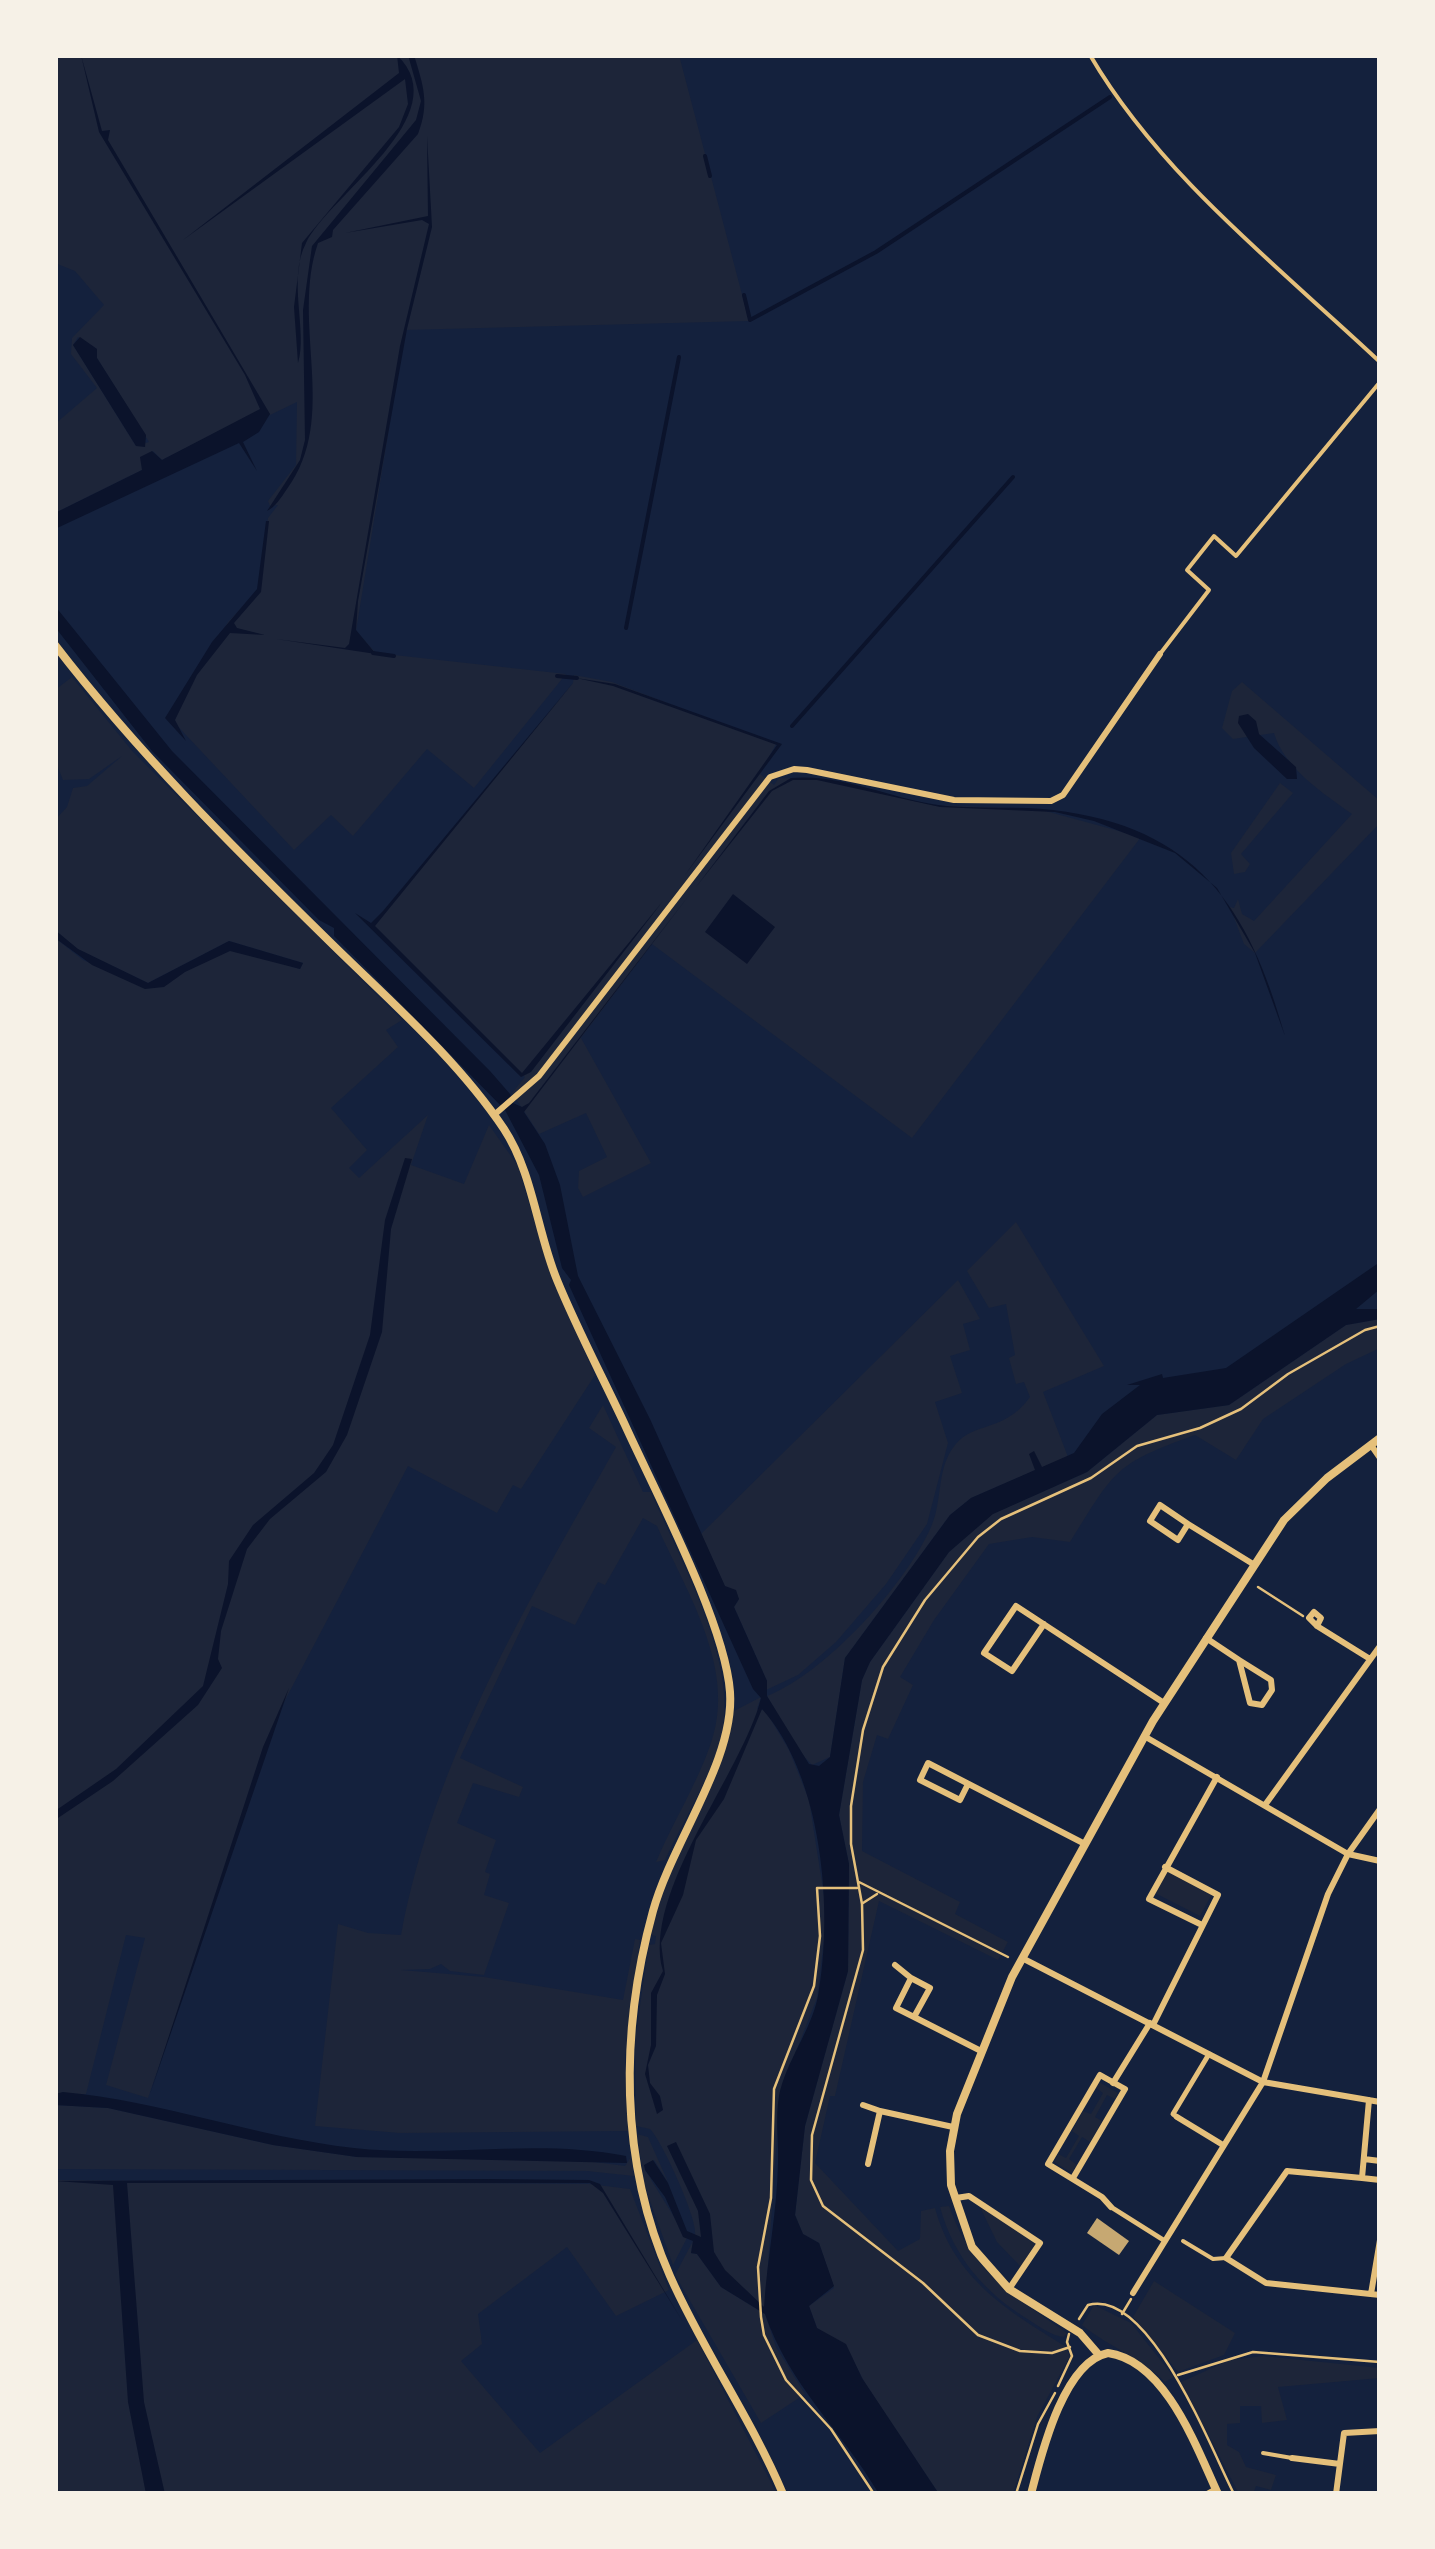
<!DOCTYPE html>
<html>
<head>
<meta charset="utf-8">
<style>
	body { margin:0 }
	#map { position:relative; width:1435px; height:2549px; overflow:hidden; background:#14213d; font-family:"Exo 2",sans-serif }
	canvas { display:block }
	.frame { position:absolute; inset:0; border:58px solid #f6f1e7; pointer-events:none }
</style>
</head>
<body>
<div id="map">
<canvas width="1435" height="2549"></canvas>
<div class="frame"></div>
</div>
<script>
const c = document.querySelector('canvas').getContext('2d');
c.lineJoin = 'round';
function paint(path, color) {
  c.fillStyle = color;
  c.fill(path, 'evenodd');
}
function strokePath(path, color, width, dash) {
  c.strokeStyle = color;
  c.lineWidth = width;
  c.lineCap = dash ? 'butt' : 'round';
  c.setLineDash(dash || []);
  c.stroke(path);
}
const green = new Path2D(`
	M55,55H679L749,321L405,330L356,631L376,653L566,674L474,788L427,749L353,836L331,815L294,850L170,718L228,622L260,588L268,518L278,505L270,506L268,501L296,465L297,402L270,415L266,409L258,412L162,460L153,451L142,470L55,513V424L97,388L71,354L72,338L104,305L75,271L55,263ZM78,337L97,349V358L149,442L136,446L73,345Z
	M574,675L612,682L776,744L760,774L774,785L779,778L818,779L932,805L1038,809L1141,837L912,1138L652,944L581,1038L651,1163L583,1197L578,1188L579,1171L607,1157L586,1113L539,1134L512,1093L525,1077L371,927L573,683Z
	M72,677L133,752L402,1020L386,1030L398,1047L331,1108L367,1150L349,1168L359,1178L428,1115L411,1165L464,1184L489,1125L518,1166L551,1277L595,1375L521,1489L513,1485L497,1513L408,1466L282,1706L148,2098L106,2085L145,1938L126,1935L86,2094H55V938L83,960L150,986L230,946L300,969L303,963L229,941L148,983L77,949L55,930V820L67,807L73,788L87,786L122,756L89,779L63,780L55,760V690Z
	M1242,682L1380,801V823L1255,953L1244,944L1230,907L1234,908L1238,899L1242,914L1254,921L1352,814C1324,794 1284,768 1274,733L1233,739L1222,728L1232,691Z
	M1280,783L1293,793L1241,854L1250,864L1245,872L1234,874L1231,853Z
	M1016,1222L1104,1366L1043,1392L1068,1457L1041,1468L1030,1453L1036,1470L971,1498L950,1515L845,1658L830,1757L812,1765L797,1749L767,1696C826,1673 906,1584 931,1527C943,1501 936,1468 955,1445C974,1421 1004,1433 1030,1397L1024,1382L1016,1384L1009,1358L1015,1355L1006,1304L989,1308L967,1271Z
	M958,1280L980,1319L963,1324L970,1350L950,1356L962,1393L935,1402L948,1443L927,1524L886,1584L836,1642L798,1675L766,1690L767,1681L734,1607L739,1599L725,1587L701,1534Z
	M1380,1319V1348L1346,1364L1263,1419L1236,1460L1195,1435C1114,1464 1115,1470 1070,1542L1032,1537L989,1544L934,1620L900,1677L913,1685L888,1739L877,1735L863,1782L862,1851L960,1902L955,1914L1008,1942L998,1960L879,1901L835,2096H830L815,2163L898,2251L920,2239L921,2211L935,2208C954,2278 1006,2310 1065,2346L1070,2356L1037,2417L1013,2494H939L866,2385L847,2349L817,2328L809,2306L834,2288L819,2243L803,2234L795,2215L805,2126L848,1971L849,1864L839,1815L862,1680L870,1662L949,1552L992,1514L1087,1472L1157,1415L1229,1405L1346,1325Z
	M603,1405L643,1492H651C680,1561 742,1666 720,1741C708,1782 683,1821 665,1860L656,1862C673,1822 697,1784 711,1743C737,1669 687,1593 657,1526L643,1518L605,1585L598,1582L575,1625L532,1606L460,1758L523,1787L519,1797L473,1783L457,1823L496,1840L485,1872L490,1874L484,1895L509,1903L484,1975L450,1971L441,1964L430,1969L401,1970L484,1977L623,2000L635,1939L640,1940L625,2055L628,2131L400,2133L315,2126L338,1924L368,1933L401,1935C435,1756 527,1604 616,1447L589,1428Z
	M761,1697L757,1709L765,1710L789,1750L809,1800L827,1915L817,1998L780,2092L765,2308L756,2302L754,2305L690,2238L695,2236C699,2221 662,2141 650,2129L636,2126L635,2041L646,1963L649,1945L655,1944L656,1936L651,1935C668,1856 721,1790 734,1711Z
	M1167,1870L1212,1894L1200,1916L1155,1893Z
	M1099,2082L1118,2093L1115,2099L1107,2095L1095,2117L1102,2121L1090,2142L1082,2137L1069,2159L1077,2165L1072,2173L1054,2162L1058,2154L1066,2158L1079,2136L1072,2131L1083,2111L1091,2114L1103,2093L1096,2088Z
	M55,2105L108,2108L273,2145L357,2157L572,2159L625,2166L631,2157L634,2176L587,2171L55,2169Z
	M637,2134L648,2137L668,2182L654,2160L645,2170L687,2238L673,2265L645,2187Z
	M55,2180L589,2184L630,2189L669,2290L616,2316L567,2247L478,2314L482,2344L461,2361L540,2453L697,2340L777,2494H55Z
	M979,2205L1035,2244L1021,2267L997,2242Z
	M949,2206C974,2275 1010,2293 1067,2333L1064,2337C1052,2336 1040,2327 1029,2320C985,2293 954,2258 940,2207Z
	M693,2241L691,2253L697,2254L721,2287L765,2314L776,2347L805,2394L761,2423L675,2275Z
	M1154,2281L1235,2333L1224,2355L1178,2372L1133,2317Z
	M1094,2305L1131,2323L1174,2377L1165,2382C1140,2357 1109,2347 1082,2325Z
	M1263,2356L1380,2368V2378L1278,2387L1287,2420L1262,2423L1261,2406H1240V2423L1227,2424V2445L1239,2452L1246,2467L1276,2475L1271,2490L1256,2486L1253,2494H1239L1181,2382L1230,2360Z`);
const water = new Path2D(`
	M81,55L102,131L110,130L108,140L270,414L259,432L243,442L257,471L239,443L55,529V513L142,470L140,457L152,451L162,460L260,409L245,375L99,132Z
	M397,55C459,115 330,194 306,243C287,279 308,332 298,363L294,307L302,243L399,127L408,104L405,79L183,240L399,73Z
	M408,55H414C423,85 430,103 418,134L333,230L332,237L318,243C290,324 340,417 287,489C281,498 275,507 267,511L300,460L305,440L303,310L312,246L416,120L421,101Z
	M427,136L432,227L407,329L358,601L356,630L376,654L276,639L345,648L349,644L400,346L429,224L422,220L345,233L428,216Z
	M80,337L97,349V358L146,435L145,447L136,446L73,345Z
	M266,521H269L261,592L234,623L237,628L265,635L230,633L197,675L175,720L186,741L165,718L212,642L257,589Z
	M55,606L172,751L490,1071L510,1094L513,1103L522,1107L529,1103L690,894L524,1112L545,1144L560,1185L578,1276L650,1419L725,1586L736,1590L739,1599L734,1607L767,1681V1696L809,1764L819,1766L830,1757L845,1658L950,1515L971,1498L1035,1470L1029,1454L1034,1451L1042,1467L1074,1453L1102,1414L1140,1385H1127L1162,1374L1163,1378L1226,1368L1380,1262V1289L1356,1309H1380V1319L1346,1325L1229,1405L1157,1415L1087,1472L993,1514L949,1552L870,1662L862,1680L839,1815L849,1864L848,1971L805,2126L795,2215L803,2234L819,2243L834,2286L809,2306L817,2328L846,2344L862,2378L939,2494H879C842,2431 789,2385 765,2314L721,2287L697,2254L691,2253L693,2241L683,2237L665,2197L645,2170L644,2165L653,2160L668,2183L687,2231L701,2237L698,2211L667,2146L676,2142L710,2214L714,2252L725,2270L764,2307C767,2259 777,2212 778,2164C779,2141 775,2118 779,2096C786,2061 811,2031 818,1996C834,1909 822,1776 762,1709L724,1799L696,1840L683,1895L661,1943L665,1974L657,1995L656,2046L648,2065L650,2083L660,2096L663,2110L657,2114L645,2074L651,2045V1993L663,1971C641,1893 743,1772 761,1698L753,1689L569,1285L571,1280L562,1268L539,1175L505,1110L334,936V928L319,920L152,751L55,627Z
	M576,678L615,684L782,744L685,875L777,745L613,686Z
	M573,683L375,926L522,1073L663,901L531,1072L521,1077L355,913L371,923L383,911Z
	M1248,714L1256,721L1259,734L1296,767L1297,779H1287L1254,748L1238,723L1239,716Z
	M791,778C843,773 895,801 947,806C982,809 1018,806 1053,810C1196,827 1249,907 1285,1036L1255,953L1217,888L1175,853L1094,821L1055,812L940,807L817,780H793L772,791L696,887L769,791Z
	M733,894L775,927L747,964L705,932Z
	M55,930L78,949L148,983L229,941L303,963L300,969L230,951L185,972L164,987L145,989L92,965L55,938Z
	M405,1158L412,1159L391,1229L382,1332L347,1435L326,1472L270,1519L247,1549L221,1631L218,1659L222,1668L198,1705L113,1781L55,1820V1811L116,1769L203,1686L228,1584L229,1561L253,1525L314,1473L333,1445L370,1335L385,1220Z
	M289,1688L150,2094L263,1747Z
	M63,2092C162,2101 255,2137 354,2148C444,2158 537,2138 626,2156L627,2163L357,2157L273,2145L108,2108L55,2105V2094Z
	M489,2179L589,2180L600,2184L683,2322L603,2193L590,2183H127L144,2402L165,2494H146L128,2402L113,2185L55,2181Z`);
const stream = new Path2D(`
	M705,156L710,176
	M744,295L750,320L876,252L1110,97
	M626,628L679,357
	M373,653L394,656
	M557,676L577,678
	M792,726L1013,477`);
const building = new Path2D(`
	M1097,2218L1129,2241L1119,2255L1087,2233Z`);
const path = new Path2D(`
	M1258,1587L1303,1616
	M859,1882L1008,1957
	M857,1888H817L820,1936L814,1986L774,2089L771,2198L758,2267L761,2317L764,2335L786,2380L831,2429L874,2494
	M863,1903L877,1894
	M1122,2314L1131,2299
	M1079,2319L1088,2305C1150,2287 1212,2452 1234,2494
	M1070,2347L1052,2353L1020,2351L978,2335L923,2283L823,2206L811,2180L812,2135L863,1950L862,1904L851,1844V1806L863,1730L883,1667L925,1600L978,1537L1001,1519L1091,1478L1137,1446L1200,1428L1241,1409L1288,1374L1365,1330L1380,1326
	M1178,2375L1253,2352L1380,2362
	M1058,2386L1072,2356L1067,2342L1069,2334
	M1016,2494L1038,2424L1055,2393`);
const service = new Path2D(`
	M1090,55C1160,175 1279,267 1380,362
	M1160,654L1209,590L1187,570L1214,536L1236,556L1380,382
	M1183,2241L1213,2259L1226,2258
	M1263,2453L1292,2458`);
const pedestrian = new Path2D(`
	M1177,2117L1173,2114L1209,2054
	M1111,2207L1165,2241`);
const minor = new Path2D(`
	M494,1115L539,1076L770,777L794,769L807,770L954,800L1051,801L1063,795L1160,654
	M1371,1445L1380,1458
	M1188,1524L1160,1505L1150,1521L1178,1540L1188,1524L1253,1564
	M1044,1624L1012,1671L984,1653L1016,1606L1164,1703
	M1317,1626L1321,1618L1314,1612L1309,1618L1317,1626L1370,1659
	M1206,1638L1239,1660L1250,1703L1262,1705L1272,1690L1271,1680L1239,1660
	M1144,1736L1348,1854L1380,1861
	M968,1784L960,1800L920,1780L928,1763L1083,1843
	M1265,1805L1380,1646
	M1202,1925L1149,1899L1217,1777
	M1022,1958L1263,2082L1380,2102
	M895,1965L911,1978
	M914,2017L896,2008L911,1978L930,1988L914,2017L979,2050
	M1153,2025L1218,1895L1165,1867
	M1113,2083L1150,2023
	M1369,2100L1362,2178L1380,2180
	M863,2105L880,2111
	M1177,2117L1223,2145
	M1364,2159L1380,2161
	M868,2164L880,2111L953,2127
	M1073,2178L1125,2089L1100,2075L1048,2164L1102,2197L1111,2207
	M1362,2178L1287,2171L1226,2258L1266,2283L1380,2295
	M956,2198L969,2196L1040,2243L1009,2289
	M1133,2293L1263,2082L1328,1894L1348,1854L1380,1809
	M1371,2294L1380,2240
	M1292,2458L1340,2464
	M1207,2494L1216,2489
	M1336,2494L1344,2433L1380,2431`);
const tertiary = new Path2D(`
	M55,645C138,753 233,847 330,942C390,1001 457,1059 504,1129C533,1173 537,1232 557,1280C577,1329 602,1376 625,1425C655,1491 725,1623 730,1692C735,1760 672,1842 653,1911C620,2031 619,2161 670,2276C703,2351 751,2418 783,2494
	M1099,2355L1080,2333L1009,2289L972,2247L951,2185L950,2151L957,2114L1012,1977L1153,1721L1284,1520L1327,1478L1380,1438
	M1031,2494C1041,2456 1063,2362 1108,2353C1166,2361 1197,2449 1218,2494`);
paint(green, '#1d2539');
paint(water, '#0b132b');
strokePath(stream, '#0b132b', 4);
paint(building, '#c6a872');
strokePath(path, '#e5c07b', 2.5);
strokePath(service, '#e5c07b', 4);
strokePath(pedestrian, '#e5c07b', 5);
strokePath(minor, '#e5c07b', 6);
strokePath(tertiary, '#e5c07b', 8);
</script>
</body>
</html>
